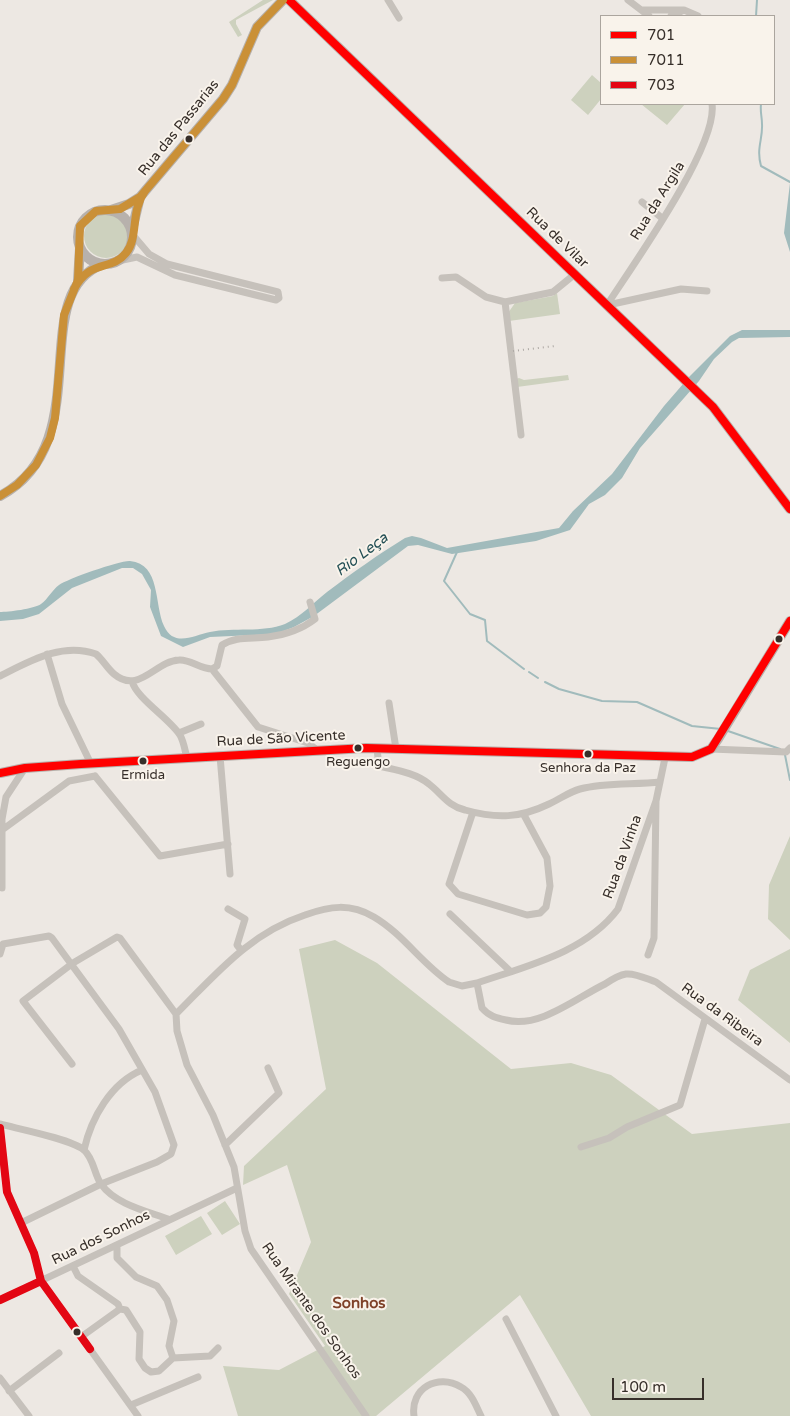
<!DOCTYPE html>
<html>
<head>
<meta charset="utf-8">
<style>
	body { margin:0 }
	#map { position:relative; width:790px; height:1416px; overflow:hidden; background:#ede8e3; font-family:"Varela Round",sans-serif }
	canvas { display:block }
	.legend { position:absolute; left:600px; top:15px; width:175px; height:90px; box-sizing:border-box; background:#f9f3eb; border:1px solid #aba59e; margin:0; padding:6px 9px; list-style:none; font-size:15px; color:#372f2a }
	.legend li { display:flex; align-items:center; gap:10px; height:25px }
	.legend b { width:25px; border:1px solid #aba59e }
	.scale { position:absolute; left:612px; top:1378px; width:92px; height:22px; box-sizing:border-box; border:2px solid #372f2a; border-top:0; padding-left:6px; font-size:15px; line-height:18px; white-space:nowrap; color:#372f2a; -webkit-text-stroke:4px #f9f3eb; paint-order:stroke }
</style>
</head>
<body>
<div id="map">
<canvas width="790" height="1416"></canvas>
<ul class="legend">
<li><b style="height:6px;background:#f00"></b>701</li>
<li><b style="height:6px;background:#ca9037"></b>7011</li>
<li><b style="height:6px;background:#e30613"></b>703</li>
</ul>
<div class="scale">100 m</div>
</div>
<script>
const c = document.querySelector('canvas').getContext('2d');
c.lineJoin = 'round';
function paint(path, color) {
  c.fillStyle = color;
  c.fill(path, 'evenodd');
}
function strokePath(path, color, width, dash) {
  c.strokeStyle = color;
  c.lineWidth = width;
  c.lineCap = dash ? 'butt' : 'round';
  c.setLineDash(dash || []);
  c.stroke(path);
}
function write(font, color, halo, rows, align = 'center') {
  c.font = font + ' "Varela Round",sans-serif';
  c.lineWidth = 4;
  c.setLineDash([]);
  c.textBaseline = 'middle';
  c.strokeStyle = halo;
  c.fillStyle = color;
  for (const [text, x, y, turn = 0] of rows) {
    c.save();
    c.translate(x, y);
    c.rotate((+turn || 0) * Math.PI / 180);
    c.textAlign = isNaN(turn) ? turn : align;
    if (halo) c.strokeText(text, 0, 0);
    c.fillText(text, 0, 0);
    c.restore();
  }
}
const green = new Path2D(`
	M263,0H273L236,20V24L242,35L238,37L229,22Z
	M592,75L601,83V99L588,115L571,100Z
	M641,104H685L667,125Z
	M84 236a22 22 0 1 1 44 0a22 22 0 1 1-44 0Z
	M557,293L560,314L509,321L508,313L515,303L553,296Z
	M568,375L569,380L517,387L516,379L519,378L524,380Z
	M790,836V940L768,919L769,885Z
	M335,940L377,963L511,1069L571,1063L611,1075L692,1134L790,1123V1416H591L520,1295L376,1416H238L223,1366L279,1370L325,1346L289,1294L311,1242L287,1165L243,1185L244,1166L326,1089L299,949Z
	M790,949V1043L738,1000L750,970Z
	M225,1201L240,1224L222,1235L207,1213Z
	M201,1216L212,1234L176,1255L165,1236Z`);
const water = new Path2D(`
	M790,183V252L784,233Z
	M742,330H790V337L739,338L732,342L714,359L699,381L640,448L622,478L605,495L589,504L570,530L536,541L452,554L418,545L408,546L314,616L294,627L276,634L210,637L183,647L161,636L150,607L151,590L142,574L133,568H122L72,588L39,614L23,619L0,621V612C8,612 34,609 41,604C48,599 52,590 59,585C67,579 121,560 130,561C161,564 154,604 164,626C174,648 194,635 210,632C234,627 262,633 285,624C302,616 313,603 327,592C352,573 379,554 405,538L412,536L421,538L447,548L559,528L573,511L612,474L664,406L690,376L730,336Z`);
const stream = new Path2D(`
	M756,16L757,0
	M761,104C760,112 762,117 762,124C763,139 756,148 761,166L790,182
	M457,552L444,581L470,614L485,620L487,641L524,669
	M529,672L538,678
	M545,682L559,689L602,701L637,702L692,726L721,729
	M728,731L780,749
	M785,755L790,780`);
const street = new Path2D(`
	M388,0L399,18
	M628,0L649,16
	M642,10H684
	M671,16L684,10L698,16
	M642,202L662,218
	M118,261L137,257L175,275L276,300L279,298L278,292L167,264L149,254L132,234
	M442,278L456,277L486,297L505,302L553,292L575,274
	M505,302L521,435
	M607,305C633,265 718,146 712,104
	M608,305L681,289L707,291
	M47,654L62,704L91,764
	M212,669L217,666L222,645C236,636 251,639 268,637C284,635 302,629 315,619L310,602
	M212,669L258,727L308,743L317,750
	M0,676C30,661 62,642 96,654C103,660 107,668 114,674C139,695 155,661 179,660C190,659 200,669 212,669
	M132,681C136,698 169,718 180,735C184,742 185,751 187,758
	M389,703L396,749
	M179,733L201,724
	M377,749L379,766C396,770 416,773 429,784C442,794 448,806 465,810C497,819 520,818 549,804C560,799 569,792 580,789C605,782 634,785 660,782
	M711,749L786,752L790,748
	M220,756L230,874
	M95,776L160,856L228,844
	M473,812L449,884L458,894L527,915L540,913L546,907L550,886L547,858L524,815
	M2,830L69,781L95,776
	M2,888V819L6,797L25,768
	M228,909L245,919L237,945L241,950
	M450,914L510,971
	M0,954L3,944L49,936L52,938L119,1029L155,1092L174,1145L171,1154L157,1162L101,1184L21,1223
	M648,955L654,938L656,801L665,758
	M477,983C526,966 585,953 618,909L656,801
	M176,1014C216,974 250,933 305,915C330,906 350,903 374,917C403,934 422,964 449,982L462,986L477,983L482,1008C489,1016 496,1018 506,1020C539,1029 576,998 605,984C611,980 619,975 626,974C636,973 647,979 656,982L790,1080
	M72,1064L23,1001L73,963L117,937L120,938L176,1014L177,1031L187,1065L213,1115L234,1167L245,1231L251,1249L366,1416
	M0,1124C19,1129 71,1139 84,1150C94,1159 94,1174 101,1184C115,1204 146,1211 168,1219
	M0,1128L7,1192L34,1253L41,1281L138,1416
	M225,1145L279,1093L268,1068
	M581,1147L609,1138L627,1127L680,1105L705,1019
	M84,1150C91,1118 111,1083 142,1070
	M117,1246V1258L136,1277L157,1286L167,1300L174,1321L169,1346L173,1358
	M73,1266L78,1276L118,1304L120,1309L126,1310L140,1332L139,1359L145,1368L151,1372L159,1371L173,1358
	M0,1300L237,1188
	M506,1319L556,1416
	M81,1337L120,1309
	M173,1358L210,1356L218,1348
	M0,1378L29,1416
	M9,1391L59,1353
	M131,1405L198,1377
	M414,1416C410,1388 438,1373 461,1387C472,1393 476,1406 481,1416`);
const secondary = new Path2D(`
	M289,0L713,407L790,509
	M111,210L129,204L140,197L223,99L232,85L257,27L283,0
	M78 237a27 27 0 1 1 54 0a27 27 0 1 1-54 0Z
	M132,230L140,197
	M78,280L80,248
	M0,496C100,443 24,294 103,264
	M0,773L25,768L81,764L366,748L692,757L711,749L718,739L790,621`);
const rail = new Path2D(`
	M513,351L555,346`);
const bus1 = new Path2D(`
	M289,0L713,407L790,509
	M0,773L25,768L81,764L366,748L692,757L711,749L790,621`);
const bus2 = new Path2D(`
	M74,289C91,258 111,272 126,253C139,237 130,212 145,191
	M0,496L17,485L36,465L50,438L55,418L64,315L78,280L80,226L96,211L120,209L140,197L223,99L232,85L257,27L283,0`);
const bus3 = new Path2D(`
	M0,1128L7,1192L34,1253L41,1281L90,1349
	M0,1300L41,1281`);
const markers = [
	[189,139,4.5,"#372f2a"],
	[779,639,4.5,"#372f2a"],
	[358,748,4.5,"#372f2a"],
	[588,754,4.5,"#372f2a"],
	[143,761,4.5,"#372f2a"],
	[77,1332,4.5,"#372f2a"]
];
const busNames = [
	["Reguengo",358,763],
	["Senhora da Paz",588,769],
	["Ermida",143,776]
];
const streetNames = [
	["Rua das Passarias",179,128,-51],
	["Rua da Argila",658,201,-58],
	["Rua de Vilar",557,238,44],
	["Rua de São Vicente",281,739,-3],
	["Rua da Vinha",623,857,-70],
	["Rua da Ribeira",722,1015,36],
	["Rua dos Sonhos",101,1238,-26],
	["Rua Mirante dos Sonhos",311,1311,55]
];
const waterNames = [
	["Rio Leça",362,555,-37]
];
const neighbourhoodNames = [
	["Sonhos",359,1304]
];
paint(green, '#cdd1be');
paint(water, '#a1bbbc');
strokePath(stream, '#a1bbbc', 2);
strokePath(street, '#c6c1bb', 7);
strokePath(secondary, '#b7b1ac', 10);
strokePath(rail, '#aea9a5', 2, [1, 4]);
strokePath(bus1, '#f00', 8);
strokePath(bus2, '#ca9037', 8);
strokePath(bus3, '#e30613', 8);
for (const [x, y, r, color] of markers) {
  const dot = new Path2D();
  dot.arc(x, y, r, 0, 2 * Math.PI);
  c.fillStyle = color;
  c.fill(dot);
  strokePath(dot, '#f9f3eb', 2);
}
write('13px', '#372f2a', '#f9f3eb', busNames);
write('14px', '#372f2a', '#f9f3eb', streetNames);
write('italic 15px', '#234f55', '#f9f3eb', waterNames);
write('bold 15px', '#7f4229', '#f9f3eb', neighbourhoodNames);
</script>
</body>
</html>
